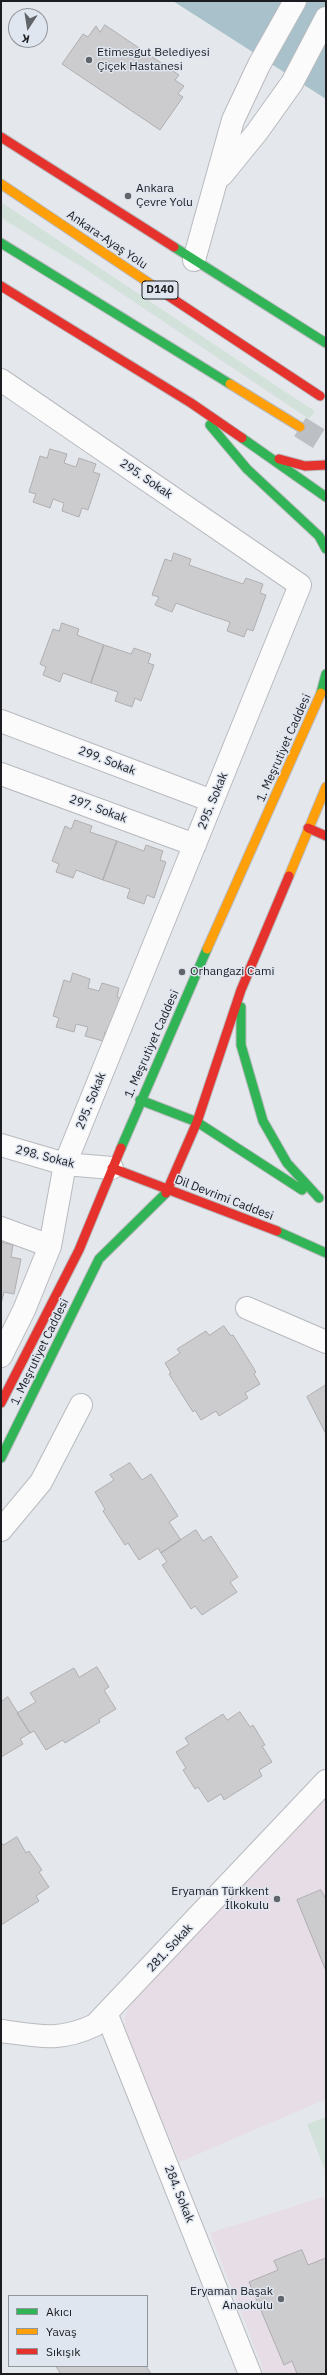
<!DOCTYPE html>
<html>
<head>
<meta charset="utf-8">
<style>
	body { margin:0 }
	#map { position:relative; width:327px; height:2375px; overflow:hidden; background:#e4e7ec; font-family:"IBM Plex Sans",sans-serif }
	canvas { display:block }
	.frame { position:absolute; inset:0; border:2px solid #1b1d21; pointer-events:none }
	.legend { position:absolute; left:8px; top:2295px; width:140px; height:72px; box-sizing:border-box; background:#e0e6f0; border:1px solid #91969d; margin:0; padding:5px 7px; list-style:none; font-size:12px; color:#1b1d21 }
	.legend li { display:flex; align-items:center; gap:8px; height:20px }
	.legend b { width:20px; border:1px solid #91969d }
	.north { position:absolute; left:8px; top:8px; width:40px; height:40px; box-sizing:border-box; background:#e0e6f0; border:1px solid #91969d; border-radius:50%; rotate:192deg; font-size:11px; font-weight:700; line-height:16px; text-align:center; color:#1b1d21 }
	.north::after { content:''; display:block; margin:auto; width:14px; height:18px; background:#616468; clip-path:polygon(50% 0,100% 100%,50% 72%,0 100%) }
</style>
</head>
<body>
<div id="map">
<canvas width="327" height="2375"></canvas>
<div class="frame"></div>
<ul class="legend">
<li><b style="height:5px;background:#30b455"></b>Akıcı</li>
<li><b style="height:5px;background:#ff9f0a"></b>Yavaş</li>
<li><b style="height:5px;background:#e5322d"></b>Sıkışık</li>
</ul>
<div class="north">K</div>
</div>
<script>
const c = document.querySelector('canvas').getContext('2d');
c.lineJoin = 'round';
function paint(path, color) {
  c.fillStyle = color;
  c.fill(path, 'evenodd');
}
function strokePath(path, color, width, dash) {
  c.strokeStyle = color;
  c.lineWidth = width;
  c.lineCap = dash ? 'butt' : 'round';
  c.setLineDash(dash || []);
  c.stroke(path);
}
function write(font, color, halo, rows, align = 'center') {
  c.font = font + ' "IBM Plex Sans",sans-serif';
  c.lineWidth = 3;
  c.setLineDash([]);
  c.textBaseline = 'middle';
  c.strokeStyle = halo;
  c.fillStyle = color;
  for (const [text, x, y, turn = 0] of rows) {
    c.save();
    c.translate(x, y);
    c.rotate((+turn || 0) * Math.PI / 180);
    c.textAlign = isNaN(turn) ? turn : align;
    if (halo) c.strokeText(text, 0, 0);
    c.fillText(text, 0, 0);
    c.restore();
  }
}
const education = new Path2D(`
	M326,1796V2099L180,2162L126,2037L124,2019L131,2003Z
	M323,2197L326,2203V2374H263L262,2366L210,2233Z`);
const green = new Path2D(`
	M1,202L284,391L315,411L309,419L82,267L1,218Z
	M326,2117V2173L307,2124Z`);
const water = new Path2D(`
	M173,1H326V99Z`);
const building = new Path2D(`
	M105,25L179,75L175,80L184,86L178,94L183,97L160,130L62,64L83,34L88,37L96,26L100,32Z
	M50,449L67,454L64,463L76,467L79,458L96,464L93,472L100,474L88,510L82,508L79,517L62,511L64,503L53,499L50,508L33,502L36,494L29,492L40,456L47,458Z
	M174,553L191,559L189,565L243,584L246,578L263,584L260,593L266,595L253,631L247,629L244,637L227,631L230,622L203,613L176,603L172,612L155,605L159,597L152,595L165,559L171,561Z
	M62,623L79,629L77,635L104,645L91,683L63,673L60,682L43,675L46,667L40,664L53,629L59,631Z
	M104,645L131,654L134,648L151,654L148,663L154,665L141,701L135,698L132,707L115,701L118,692L91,683Z
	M75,820L92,826L90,832L117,841L103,880L76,870L73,878L56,872L59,864L52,861L65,826L71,829Z
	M117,841L144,851L146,845L163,851L160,860L166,862L154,898L147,895L144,904L127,898L130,889L103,880Z
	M73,973L90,979L88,988L99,991L102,983L119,988L117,997L123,999L112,1034L105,1032L103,1041L85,1036L88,1027L76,1024L74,1032L56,1027L59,1018L53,1016L64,980L70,982Z
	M1,1242L13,1245L11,1257L21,1259L14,1294L4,1292L1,1304Z
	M224,1326L231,1336L233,1335L256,1372L254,1374L260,1384L245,1393L248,1398L219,1416L216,1411L201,1420L195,1410L193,1412L169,1374L171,1373L165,1363L180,1353L177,1349L206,1331L209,1335Z
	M326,1385V1434L307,1397Z
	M130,1463L142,1480L151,1474L178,1516L169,1522L181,1540L161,1553L158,1548L139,1560L128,1543L125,1545L103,1511L105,1509L95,1492L114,1480L110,1475Z
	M196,1530L203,1541L211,1536L238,1577L230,1582L237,1592L202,1615L195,1606L191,1609L162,1565L167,1562L161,1553Z
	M97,1667L109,1687L104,1690L116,1709L99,1719L100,1722L65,1743L63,1740L46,1750L34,1731L30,1733L17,1713L36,1702L30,1693L74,1668L79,1677Z
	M8,1697L30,1733L20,1739L23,1744L1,1757V1702Z
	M240,1712L250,1727L253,1725L265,1745L262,1746L272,1762L259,1770L262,1776L224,1800L221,1794L208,1802L198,1787L195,1789L183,1770L186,1768L176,1752L189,1744L185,1738L223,1714L227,1720Z
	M17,1837L26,1853L29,1851L42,1870L39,1872L49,1887L36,1896L39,1901L1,1925V1842L3,1845Z
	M321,1890L326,1899V1971L297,1900Z
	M302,2250L308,2265L326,2258V2374H297L292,2361L284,2365L249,2282L278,2270L274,2261Z
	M56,2366H146L151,2374H61Z`);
const highwayTunnel = new Path2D(`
	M300,427L326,443`);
const street = new Path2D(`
	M222,175L257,132L292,83L326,18
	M194,260L233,120L259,65L295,1
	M1,380L300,585L65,1164L50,1246L24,1310L1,1356
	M1,721L212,801
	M1,774L195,845
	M1,1145L65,1164L112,1168
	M1,1228L50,1246
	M247,1308L326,1342
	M1,1530L41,1482L81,1405
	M107,2015L250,2374
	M1,2031C38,2036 60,2042 95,2025L326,1781`);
const fast = new Path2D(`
	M1,243L230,384
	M174,247L326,343
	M210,425L247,469L319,536L326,549
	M242,438L326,497
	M321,693L326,674
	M241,1007V1045L263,1121L287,1163L319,1198
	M140,1100L197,1122L302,1190
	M121,1148L207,949
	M277,1231L326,1253
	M1,1458L99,1259L166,1193`);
const slow = new Path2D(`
	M1,184L167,295
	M230,384L300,427
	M289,876L326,787
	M207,949L321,693`);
const jam = new Path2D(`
	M1,137L174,247
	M1,286L191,403L242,438
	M167,295L320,396
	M279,459L305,466L326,465
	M308,828L326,836
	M112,1168L277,1231
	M166,1193L197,1122L241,990L289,876
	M1,1403L79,1250L121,1148`);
const markers = [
	[89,60,4,"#616468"],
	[128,196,4,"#616468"],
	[182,972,4,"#616468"],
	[277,1899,4,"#616468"],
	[281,2299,4,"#616468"]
];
const shields = [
	[160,290,36]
];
const shieldNames = [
	["D140",160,290]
];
const poiNames = [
	["Etimesgut Belediyesi",97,53],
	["Çiçek Hastanesi",97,67],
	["Ankara",136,189],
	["Çevre Yolu",136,203],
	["Orhangazi Cami",190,972],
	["Eryaman Türkkent",269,1892,"right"],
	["İlkokulu",269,1906,"right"],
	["Eryaman Başak",273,2292,"right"],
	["Anaokulu",273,2306,"right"]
];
const streetNames = [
	["Ankara-Ayaş Yolu",107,240,34],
	["295. Sokak",146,479,34],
	["1. Meşrutiyet Caddesi",284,748,-66],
	["299. Sokak",107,761,21],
	["295. Sokak",213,801,-68],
	["297. Sokak",98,809,20],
	["1. Meşrutiyet Caddesi",152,1044,-66],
	["295. Sokak",91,1101,-68],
	["298. Sokak",45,1157,14],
	["Dil Devrimi Caddesi",224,1198,21],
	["1. Meşrutiyet Caddesi",40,1352,-64],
	["281. Sokak",170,1948,-47],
	["284. Sokak",179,2194,68]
];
paint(education, '#e7dde6');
paint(green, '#d2e2da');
paint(water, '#a8c1cb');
paint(building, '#cccbcd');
strokePath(building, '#afaeb0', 1);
strokePath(highwayTunnel, '#bcbfc3', 22, [22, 11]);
strokePath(street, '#b8babe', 24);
strokePath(fast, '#b8babe', 11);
strokePath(slow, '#b8babe', 11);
strokePath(jam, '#b8babe', 11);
strokePath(street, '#fbfbfc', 22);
strokePath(fast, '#30b455', 9);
strokePath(slow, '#ff9f0a', 9);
strokePath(jam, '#e5322d', 9);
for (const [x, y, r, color] of markers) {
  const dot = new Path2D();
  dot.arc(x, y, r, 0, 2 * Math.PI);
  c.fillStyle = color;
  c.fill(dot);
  strokePath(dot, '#e0e6f0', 1.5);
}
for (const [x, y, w] of shields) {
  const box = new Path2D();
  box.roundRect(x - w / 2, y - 9, w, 18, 3);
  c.fillStyle = '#e0e6f0';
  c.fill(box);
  strokePath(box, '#1b1d21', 1);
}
write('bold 11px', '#1b1d21', null, shieldNames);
write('12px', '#1b1d21', '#e0e6f0', poiNames, 'left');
write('12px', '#1b1d21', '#e0e6f0', streetNames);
</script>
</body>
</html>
